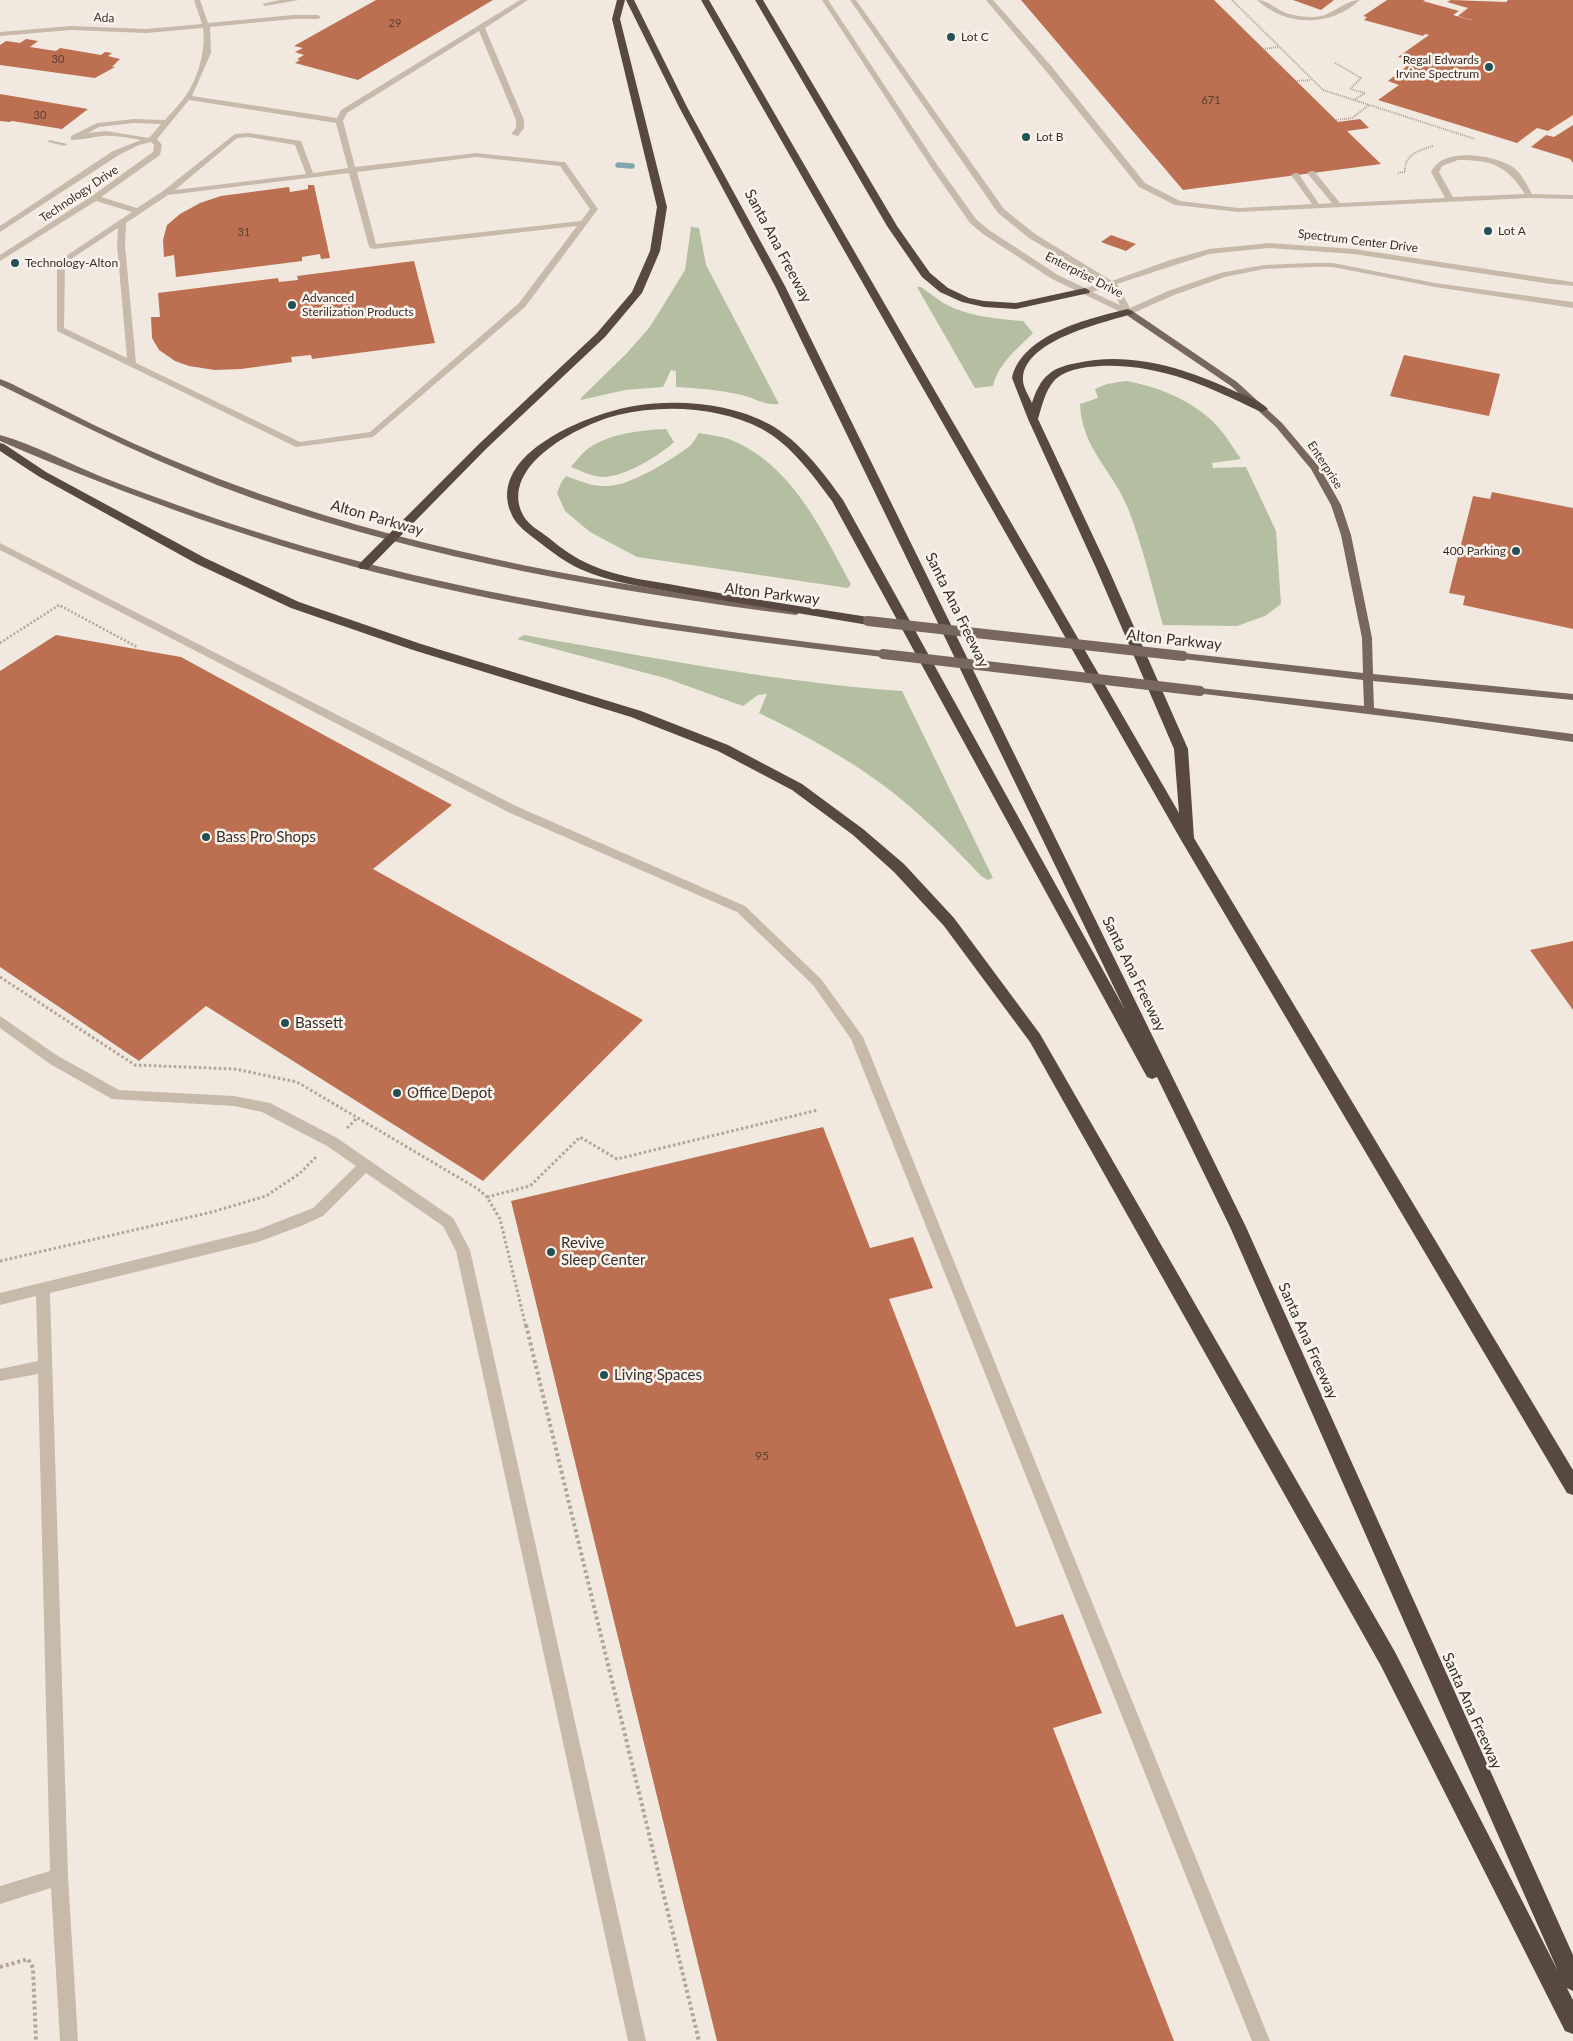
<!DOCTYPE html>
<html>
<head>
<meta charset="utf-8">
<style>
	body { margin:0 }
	canvas { display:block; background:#f1e9df }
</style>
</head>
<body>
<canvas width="1573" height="2041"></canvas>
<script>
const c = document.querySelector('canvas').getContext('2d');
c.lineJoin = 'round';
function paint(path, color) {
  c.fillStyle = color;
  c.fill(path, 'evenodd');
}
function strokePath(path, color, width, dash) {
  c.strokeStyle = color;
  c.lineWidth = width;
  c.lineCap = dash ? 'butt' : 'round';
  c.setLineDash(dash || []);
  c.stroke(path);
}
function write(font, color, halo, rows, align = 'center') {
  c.font = font + ' Lato,sans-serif';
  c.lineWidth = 5;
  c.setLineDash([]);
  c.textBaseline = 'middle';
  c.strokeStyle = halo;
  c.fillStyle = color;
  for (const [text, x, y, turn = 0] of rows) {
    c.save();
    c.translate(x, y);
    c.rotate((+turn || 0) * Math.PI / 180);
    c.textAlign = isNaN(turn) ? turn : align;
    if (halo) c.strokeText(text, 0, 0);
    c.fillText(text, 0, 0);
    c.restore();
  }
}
const green = new Path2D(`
	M691,227L699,228L706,265L779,404C766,406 754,398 742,395C720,390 698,388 676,387V371L671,370L663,387L625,390L581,400V398L627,353L649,328L661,309L685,270Z
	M917,287H921C928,292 936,298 943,303C967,316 996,319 1023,321L1033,333C1017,349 998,364 993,386L975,388Z
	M1126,381C1156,386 1188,399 1210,419C1222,429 1232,446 1241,459L1212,463L1213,468L1246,467L1276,531L1281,604L1265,616L1237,626L1163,625C1152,587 1143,547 1129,511C1114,471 1082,450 1080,404L1098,398L1095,389L1107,384Z
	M666,429L674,442C659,456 623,478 601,477C591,476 581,471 571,467C575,462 579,457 584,452C604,434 640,430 666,429Z
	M699,433C709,435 720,436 729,439C792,464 821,529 851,584L848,588L637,557L590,532L565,511L557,493L562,481L566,476C580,481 593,487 608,486C632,485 671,460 690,446C693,443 696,437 699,433Z
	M524,635C650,657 775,682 902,691L993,878L988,880L981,876C953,846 924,817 891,791C851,760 805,735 759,713L767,694L758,695L743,706L665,678L517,639Z`);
const stream = new Path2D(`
	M618,165L632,166`);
const building = new Path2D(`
	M376,0H493L358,80L295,63L300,60L297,59L304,55L295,52L303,48L294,46Z
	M1021,0H1214L1338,122L1360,119L1369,128L1347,131L1381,164L1183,190Z
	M1293,0H1334L1321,10Z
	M1387,0H1425L1423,1L1459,11L1453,15L1471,20H1472L1458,16L1468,8L1447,2L1451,0L1506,2L1508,0H1573V115L1548,131L1537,128L1517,143L1378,100L1399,85L1388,81L1413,61L1398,57L1429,35L1425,34L1423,36L1364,20L1367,17L1363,16Z
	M26,39L38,41L30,47L56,51L60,48L101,55L105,52L112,53L108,56L120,59L112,67H115L95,78L0,65V45L6,41L20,43Z
	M0,94L88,109L62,129L12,121L10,122L0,121Z
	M1573,125V163L1570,159L1531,147L1546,135L1554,137Z
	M308,185H314L330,258L321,259L320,254L302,257V261L176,277L174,255L164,257L163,240L167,225L180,214L200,203L221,196L289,187L290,192L308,189Z
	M1111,235L1136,244L1126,251L1101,242Z
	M414,261L435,343L312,359L311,355L291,357L292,362L241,369L215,370L189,366L175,361L159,350L152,338L151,317H160L158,293L278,278L279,282L298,280L297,276Z
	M1404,355L1500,374L1489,416L1390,396Z
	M1492,492L1573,508V629L1463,605L1465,596L1449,593L1473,496L1490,499Z
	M56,635L181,657L452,805L373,869L643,1020L483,1181L206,1006L139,1061L0,967V671Z
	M1573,941V1010L1530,950Z
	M823,1127L870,1248L913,1237L933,1288L889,1299L1016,1627L1063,1614L1102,1713L1053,1728L1174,2041H717L511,1201Z`);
const pathFar3 = new Path2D(`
	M1232,0L1323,90L1475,139
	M1263,49L1278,47
	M1335,63L1361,78L1350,89L1365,93L1354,100
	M1297,81L1310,80
	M1336,120L1352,118L1369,105
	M1398,173L1405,172C1404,155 1419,150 1433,146`);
const pathFar2 = new Path2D(`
	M0,643L59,605L137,647`);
const pathFar1 = new Path2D(`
	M0,977L135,1065L235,1069L297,1082L478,1189L487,1197L500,1219L526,1327
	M347,1128L357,1118
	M487,1197L530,1186L580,1137L617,1159L818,1110
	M0,1261L212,1212L266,1196L299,1174L317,1156`);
const path = new Path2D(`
	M526,1325L699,2041
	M0,1967L28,1959L33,1968L36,2041`);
const minor = new Path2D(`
	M194,0H200L208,23L293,15H318L321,17L318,19H293L210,27L211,53L192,96L337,118L341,110L520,0H528L485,28L524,120V128L518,136L511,134L516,128V120L479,31L347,113L343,121L355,167L476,153L562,162H565L598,209L525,307L373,437L296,447L57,331V262L132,212L96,201L0,261V255L92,196L153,152L154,145L151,142L139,145L119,155L0,232V226L113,151L141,140C129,138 115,135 103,136C93,137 81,140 71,140V136L97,123L134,119L165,120C173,111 182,102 188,92C199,75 206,48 203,28L146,33L71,30L0,36V32L71,26L146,29L202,24ZM189,100L336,123L348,168L313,173L301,141L249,133L235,134L163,191L137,208L101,197L160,155L162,145L157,139ZM134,123L161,124L149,138L106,131L88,133L99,127ZM249,137L295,145L306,174L175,190L237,138ZM476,157L560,166L590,209L581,221L376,244L357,172ZM349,173L369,247L373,249L577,226L519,303L370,432L300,442L136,363L125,245L126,223L168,195ZM118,228L117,245L127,358L64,328L65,263Z
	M280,0H299L265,6L262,4Z
	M822,0H828L938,166L976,219L989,230L1058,275L1085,288L1104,283L1029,238L998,213L850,0H856L1004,209L1035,234L1112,281L1170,260L1209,249L1269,243L1354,249L1573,282V286L1551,284L1354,254L1269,248L1209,254L1117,284L1130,308L1168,291L1220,273L1264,265L1310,263H1333L1435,283L1573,302V308L1435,287L1333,267H1310L1264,269L1225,277L1174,295L1131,314H1125L1052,279L983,234L970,223L931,167ZM1110,287L1120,305L1092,292Z
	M986,0H993L1052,67L1145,183L1180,201L1239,208L1312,204L1291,175L1295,173H1298L1319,204L1332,203L1307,173L1311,171H1314L1340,203L1445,198L1431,172C1433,169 1435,165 1438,163C1455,149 1498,156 1514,168C1522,174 1527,185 1532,194L1573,195V199L1530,198L1239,212L1175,205L1139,187L1046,71ZM1458,160C1492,160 1506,165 1525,194L1453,197L1439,172L1442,166Z
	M1257,0C1270,0 1277,11 1289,14C1296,16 1305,17 1313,17C1333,17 1343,0 1360,0C1331,27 1286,27 1257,0Z
	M49,140L68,144L64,146L48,142Z
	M0,543L518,807L745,906L821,979L863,1037L1270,2041H1252L851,1039L813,985L737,912L510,813L0,550Z
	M0,1016L58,1056L119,1090L234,1096L270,1103L337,1138L453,1218L470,1250L646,2041H628L456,1251L443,1226L366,1173L323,1216L301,1226L258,1242L50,1293L68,1877L78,2041H60L51,1888L0,1904V1886L50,1871L38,1374L0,1381V1369L38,1361L36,1296L0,1305V1293L257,1230L313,1208L356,1166L327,1146L262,1112L234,1106L112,1099L50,1064L0,1028Z`);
const major = new Path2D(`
	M1125,310H1131L1237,382L1282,423L1320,468L1341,505L1351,535L1372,638L1373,674L1573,694V700L1373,681L1374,708L1573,734V742L1433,722L1196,693L1195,691L1200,688L1364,706L1363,680L1183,659L1178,656L1183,653L1363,673L1362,638L1341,535L1331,505L1311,469L1276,427L1231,386L1125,314Z
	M0,379C12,383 23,390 34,395C54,405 74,415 94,425C148,451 204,474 260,494C434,555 614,585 796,609L801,612L796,615C612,591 428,560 252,498C165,467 83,426 0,385Z
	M0,435C35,445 68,463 102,477C169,503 237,527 306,547C495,601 688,628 883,651L888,654L883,657C722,638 561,617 403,579C265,546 131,497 0,441Z`);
const highway = new Path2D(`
	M617,0H625L620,19L667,207L660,251L642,293L605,337L487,448L368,569H360L358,566L360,563L479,444L597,333L632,292L650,251L657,207L612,19Z
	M626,0H634L687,107L785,286L1246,1227L1573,1955V1991L1567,1988L1573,2000V2034L1565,2031L1381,1666L1030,1042L944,926L894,872L853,835L792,790L718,751L631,717L413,650L291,608L197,564L38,476L0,451V443L4,444L46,472L205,558L299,602L421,644L641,711L728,745L802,784L863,829L904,864L954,918L1040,1034L1395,1652L1558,1971L1230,1227L1157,1077L1152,1079L1147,1077L832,501C812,474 791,445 762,429C720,407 664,404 618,415C581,424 498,465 523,515C528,525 540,531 549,538C562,549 575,558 591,565C620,578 653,581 685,587C746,598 807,607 868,617L872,618L874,621L872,624L868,625C805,614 742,604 679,593C646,587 611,583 580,569C565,562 552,552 539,542C529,534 516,526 511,513C486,453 591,413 634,406C678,399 729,403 769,424C800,441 823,472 843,500L1125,1010L775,286L679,107Z
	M701,0H709L1179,813L1174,749L1096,568L1028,419L1012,378C1022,334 1090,318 1128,309L1133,312L1132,314C1102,323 1025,340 1023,378C1022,386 1029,396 1032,403C1035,393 1040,381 1049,374C1057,367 1067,365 1077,363C1130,351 1184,368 1232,390C1243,395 1260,400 1268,409L1263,412L1259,411C1206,386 1161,364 1100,366C1085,367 1065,369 1054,381C1045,391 1042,406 1038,419L1108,568L1188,749L1194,838L1573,1470V1495L1567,1493L1181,840Z
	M755,0H763L897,226L930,273L948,288L969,298L984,301L1016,303L1085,288L1090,291L1089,293L1016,309L984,307L962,302L940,292L922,277L887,226Z`);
const majorBridge = new Path2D(`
	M868,621L1183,656
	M883,654L1200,691`);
const markers = [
	[951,37,5,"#225055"],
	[1489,67,5,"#225055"],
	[1026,137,5,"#225055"],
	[1488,231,5,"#225055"],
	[15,263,5,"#225055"],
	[292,305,5,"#225055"],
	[1516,551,5,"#225055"],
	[206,837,5,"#225055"],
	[285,1023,5,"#225055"],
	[397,1093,5,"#225055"],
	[551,1252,5,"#225055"],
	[604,1375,5,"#225055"]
];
const farNumbernames = [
	["29",395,23],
	["30",58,59],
	["671",1211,100],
	["30",40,115],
	["31",244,232]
];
const farStreetnames = [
	["Ada",104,18,3],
	["Technology Drive",79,194,-34],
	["Spectrum Center Drive",1358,241,7],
	["Enterprise Drive",1084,275,27],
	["Enterprise",1325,465,57]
];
const farPoinames = [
	["Lot C",961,37],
	["Regal Edwards",1479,60,"right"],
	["Irvine Spectrum",1479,74,"right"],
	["Lot B",1036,137],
	["Lot A",1498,231],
	["Technology-Alton",25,263],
	["Advanced",302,298],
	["Sterilization Products",302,312],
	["400 Parking",1506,551,"right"]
];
const numberNames = [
	["95",762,1456]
];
const streetNames = [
	["Santa Ana Freeway",778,246,62],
	["Alton Parkway",377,518,16],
	["Alton Parkway",772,594,7],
	["Santa Ana Freeway",957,610,64],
	["Alton Parkway",1174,640,6],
	["Santa Ana Freeway",1134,974,64],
	["Santa Ana Freeway",1308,1341,66],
	["Santa Ana Freeway",1472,1711,66]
];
const poiNames = [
	["Bass Pro Shops",216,837],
	["Bassett",295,1023],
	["Office Depot",407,1093],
	["Revive",561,1243],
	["Sleep Center",561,1260],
	["Living Spaces",614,1375]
];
paint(green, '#b3bfa0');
strokePath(stream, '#80a8ac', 5.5);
paint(building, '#bd7051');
strokePath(pathFar3, '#b4a496', 2, [1, 1]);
strokePath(pathFar2, '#b4a496', 2.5, [2, 2]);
strokePath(pathFar1, '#b4a496', 3, [2.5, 2.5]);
strokePath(path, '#b4a496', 4, [3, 3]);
paint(minor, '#c8baab');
paint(major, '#77675c');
paint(highway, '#574942');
strokePath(majorBridge, '#77675c', 10);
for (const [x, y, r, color] of markers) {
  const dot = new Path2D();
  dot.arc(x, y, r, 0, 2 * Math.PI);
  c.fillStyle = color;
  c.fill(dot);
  strokePath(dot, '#f9f3eb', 2);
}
write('11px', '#583f34', null, farNumbernames);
write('12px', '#372f2a', '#f9f3eb', farStreetnames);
write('12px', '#372f2a', '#f9f3eb', farPoinames, 'left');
write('12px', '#583f34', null, numberNames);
write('15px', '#372f2a', '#f9f3eb', streetNames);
write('15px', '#372f2a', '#f9f3eb', poiNames, 'left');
</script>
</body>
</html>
